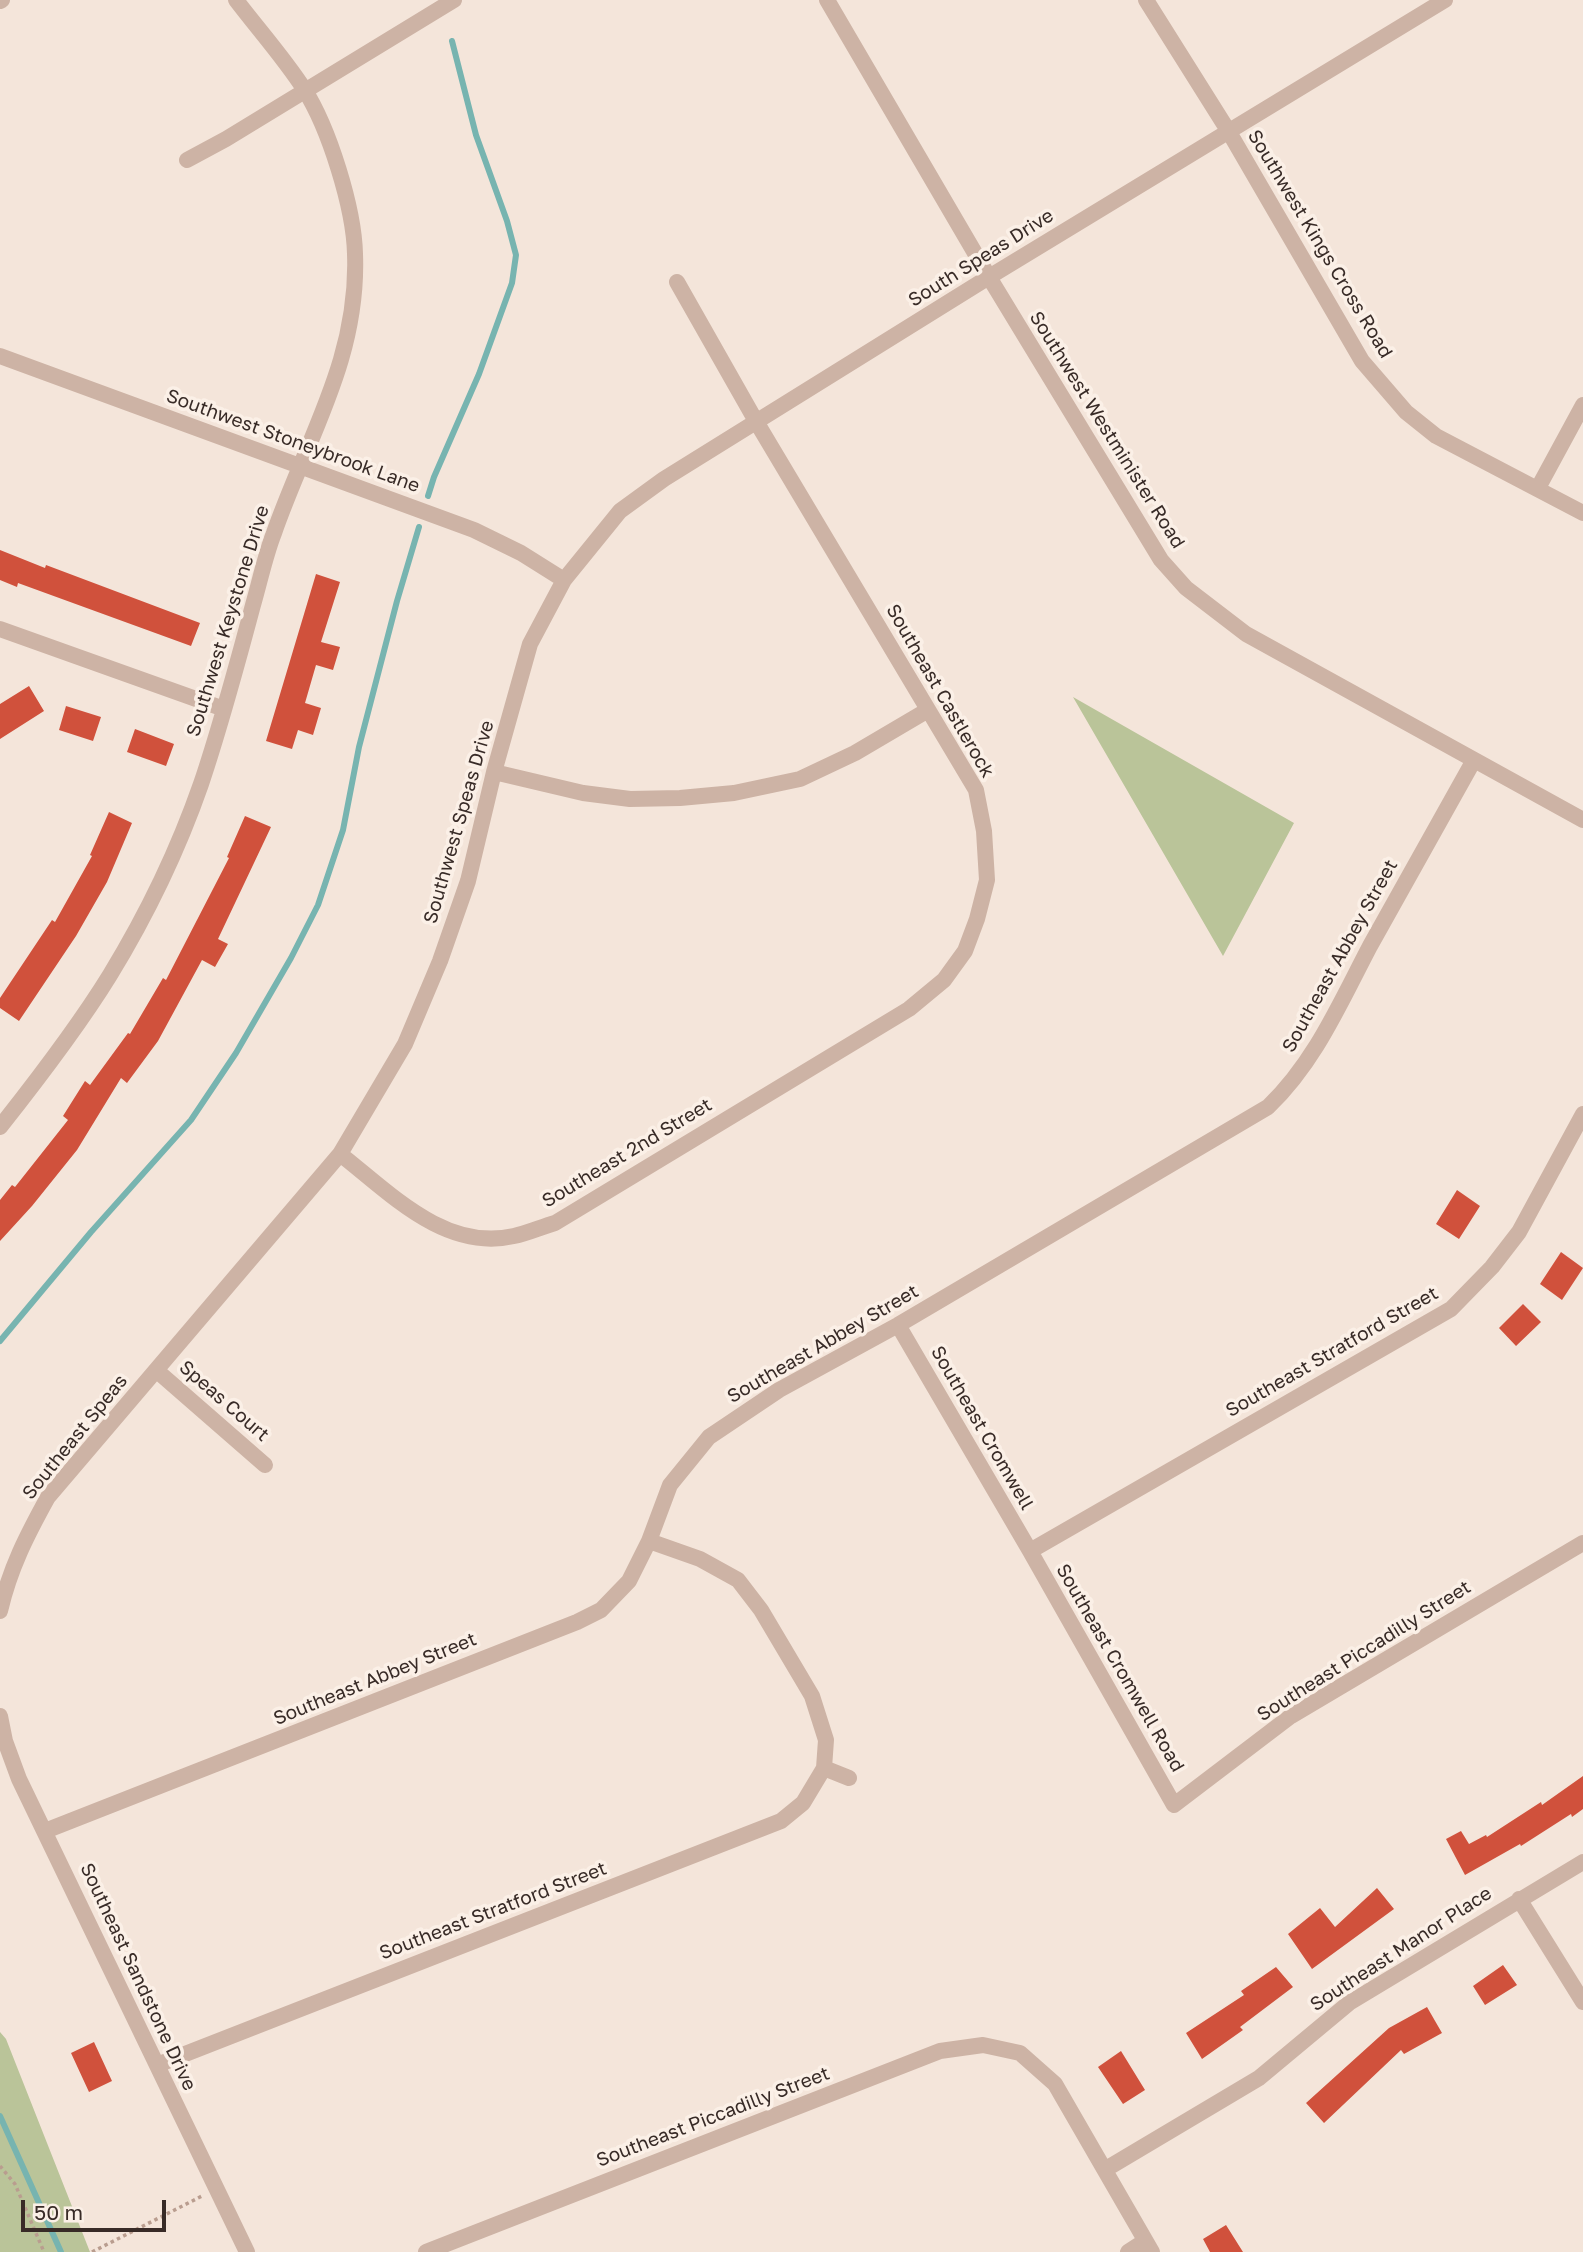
<!DOCTYPE html>
<html>
<head>
<meta charset="utf-8">
<style>
	body { margin:0 }
	#map { position:relative; width:1583px; height:2252px; overflow:hidden; background:#f4e5da; font-family:"Golos Text",sans-serif }
	canvas { display:block }
	.scale { position:absolute; left:21px; top:2200px; width:145px; height:32px; box-sizing:border-box; border:4px solid #382b27; border-top:0; padding-left:9px; font-size:21px; line-height:24px; white-space:nowrap; color:#382b27; -webkit-text-stroke:5px #fbf0e7; paint-order:stroke }
</style>
</head>
<body>
<div id="map">
<canvas width="1583" height="2252"></canvas>
<div class="scale">50 m</div>
</div>
<script>
const c = document.querySelector('canvas').getContext('2d');
c.lineJoin = 'round';
function paint(path, color) {
  c.fillStyle = color;
  c.fill(path, 'evenodd');
}
function strokePath(path, color, width, dash) {
  c.strokeStyle = color;
  c.lineWidth = width;
  c.lineCap = dash ? 'butt' : 'round';
  c.setLineDash(dash || []);
  c.stroke(path);
}
function write(font, color, halo, rows, align = 'center') {
  c.font = font + ' "Golos Text",sans-serif';
  c.lineWidth = 7;
  c.setLineDash([]);
  c.textBaseline = 'middle';
  c.strokeStyle = halo;
  c.fillStyle = color;
  for (const [text, x, y, turn = 0] of rows) {
    c.save();
    c.translate(x, y);
    c.rotate((+turn || 0) * Math.PI / 180);
    c.textAlign = isNaN(turn) ? turn : align;
    if (halo) c.strokeText(text, 0, 0);
    c.fillText(text, 0, 0);
    c.restore();
  }
}
const green = new Path2D(`
	M1073,697L1294,823L1223,956Z
	M0,2032L6,2039L90,2252H0Z`);
const stream = new Path2D(`
	M428,496L434,477L479,374L512,283L516,255L507,221L476,135L452,41
	M0,1341L91,1232L191,1120L236,1053L291,958L318,905L343,830L359,747L397,601L419,527
	M0,2116L61,2252`);
const building = new Path2D(`
	M0,550L45,568L46,565L200,623L191,646L18,583L17,587L0,580Z
	M316,574L340,582L321,642L340,647L333,670L316,665L305,703L321,708L313,735L298,730L292,749L266,741Z
	M29,686L44,711L0,739V704Z
	M66,706L101,717L93,741L59,730Z
	M135,729L174,744L166,766L127,752Z
	M109,812L132,823L107,882L76,936L19,1021L0,1008V998L52,920L55,922L92,856L90,855Z
	M245,816L271,827L218,939L228,944L215,967L202,960L158,1041L127,1083L121,1078L77,1150L32,1206L0,1241V1200L12,1185L15,1187L68,1120L63,1116L85,1081L90,1085L128,1033L130,1034L163,978L166,980L229,858L227,857Z
	M1457,1190L1480,1206L1459,1239L1436,1224Z
	M1561,1252L1583,1268L1562,1300L1540,1284Z
	M1523,1304L1541,1322L1516,1346L1499,1328Z
	M1583,1776V1809L1572,1817L1571,1814L1521,1846L1520,1844L1465,1875L1446,1839L1461,1831L1469,1844L1486,1835L1487,1837L1541,1802L1542,1805Z
	M1377,1888L1394,1909L1312,1969L1288,1934L1320,1908L1335,1927Z
	M1503,1965L1517,1985L1485,2005L1473,1986Z
	M1276,1967L1293,1987L1240,2027L1243,2030L1202,2059L1186,2033L1244,1995L1241,1991Z
	M1427,2007L1442,2033L1404,2054L1401,2050L1324,2123L1306,2103L1389,2028Z
	M94,2042L112,2081L89,2092L71,2053Z
	M1121,2051L1145,2090L1123,2104L1098,2067Z
	M1226,2225L1243,2252H1210L1203,2239Z`);
const path = new Path2D(`
	M0,2166L15,2184L44,2252
	M92,2252L202,2196`);
const street = new Path2D(`
	M827,0L989,277L1161,560L1186,588L1246,634L1583,820
	M1146,0L1229,132L1362,361L1406,412L1436,436L1583,513
	M0,1L2,0
	M187,160L226,139L454,0
	M0,356L474,530L521,553L564,580
	M1538,488L1583,405
	M0,629L224,709
	M494,772L583,793L630,799L680,798L734,793L800,779L855,753L928,710
	M0,1127C38,1079 78,1027 110,975C146,916 178,850 201,784C221,725 237,665 253,605C260,581 265,556 274,533C307,438 359,359 355,254C354,208 329,128 304,89C284,58 258,29 236,0
	M340,1154C390,1193 445,1252 514,1236C528,1233 541,1227 555,1223L909,1009L944,980L965,951L977,919L987,880L984,831L976,790L757,423L677,282
	M898,1325L1030,1551L1174,1805L1291,1716L1583,1543
	M156,1370L265,1465
	M1030,1551L1451,1309L1492,1267L1519,1232L1583,1114
	M0,1611C10,1568 27,1535 48,1497L340,1154L405,1044L440,961L468,881L494,772L530,644L564,580L620,511L664,479L989,277L1445,0
	M0,1716L5,1741L19,1779L247,2252
	M824,1768L849,1778
	M45,1831L577,1622L601,1610L629,1581L649,1541L670,1485L709,1437L779,1390L898,1325L1268,1107C1315,1062 1340,1003 1370,946C1404,884 1439,822 1474,760
	M1519,1899L1583,2002
	M157,2065L781,1821L803,1803L824,1768L826,1740L812,1696L761,1610L738,1580L700,1559L649,1541
	M1106,2169L1259,2078L1349,2003L1583,1862
	M426,2252L940,2051L983,2045L1020,2053L1055,2084L1152,2252
	M1128,2252L1145,2241`);
const streetNames = [
	["Southwest Kings Cross Road",1320,244,59],
	["South Speas Drive",981,258,-32],
	["Southwest Westminister Road",1107,430,58],
	["Southwest Stoneybrook Lane",293,441,20],
	["Southwest Keystone Drive",228,621,-73],
	["Southeast Castlerock",940,691,60],
	["Southwest Speas Drive",459,822,-74],
	["Southeast Abbey Street",1340,956,-61],
	["Southeast 2nd Street",627,1153,-31],
	["Southeast Abbey Street",823,1344,-30],
	["Southeast Stratford Street",1332,1352,-30],
	["Speas Court",224,1401,41],
	["Southeast Cromwell",982,1428,60],
	["Southeast Speas",75,1437,-51],
	["Southeast Piccadilly Street",1364,1651,-32],
	["Southeast Cromwell Road",1120,1668,60],
	["Southeast Abbey Street",375,1679,-22],
	["Southeast Stratford Street",493,1911,-21],
	["Southeast Manor Place",1401,1949,-33],
	["Southeast Sandstone Drive",138,1977,65],
	["Southeast Piccadilly Street",713,2117,-21]
];
paint(green, '#bac499');
strokePath(stream, '#77b4b0', 6);
paint(building, '#d0513c');
strokePath(path, '#b99d8f', 3.5, [3.5, 3.5]);
strokePath(street, '#cdb3a5', 16);
write('19px', '#382b27', '#fbf0e7', streetNames);
</script>
</body>
</html>
